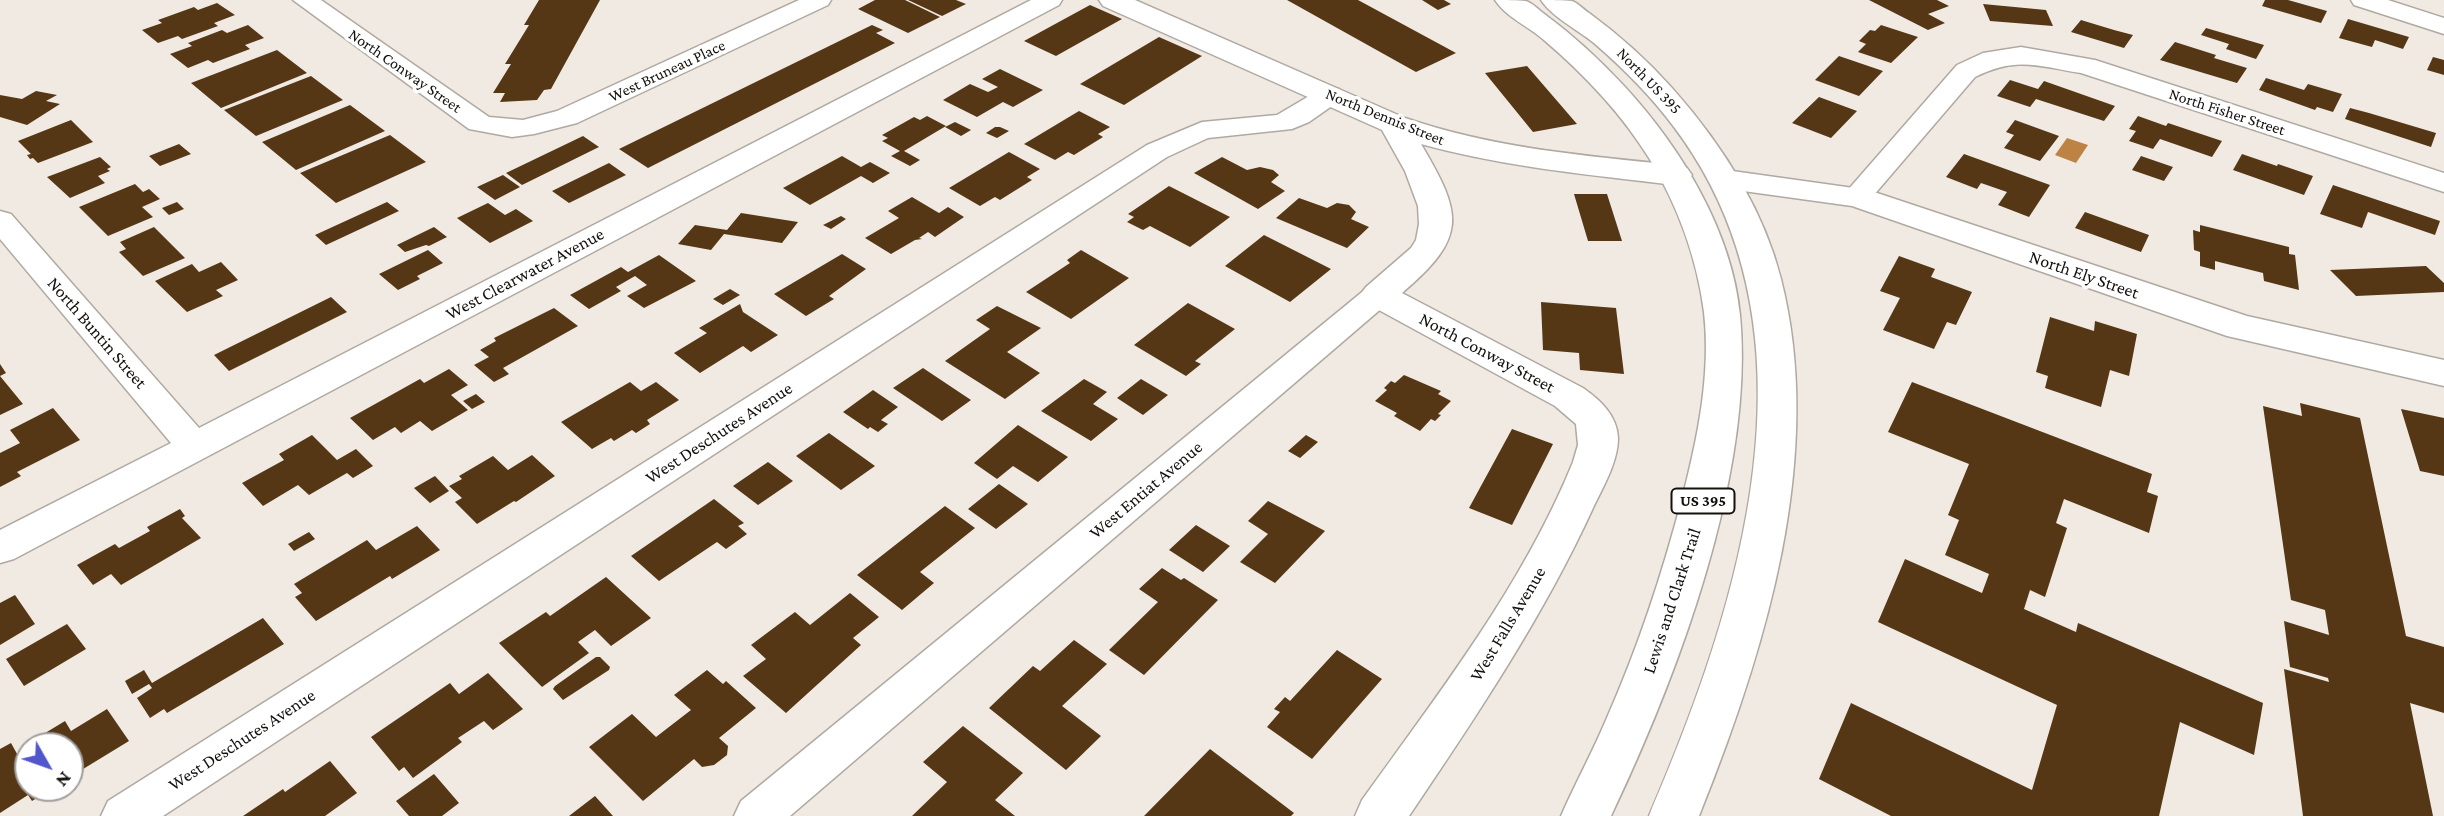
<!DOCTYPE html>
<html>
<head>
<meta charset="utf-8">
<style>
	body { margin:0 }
	#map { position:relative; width:2444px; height:816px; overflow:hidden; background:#f1eae2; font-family:"Crimson Pro",serif }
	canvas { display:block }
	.north { position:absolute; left:14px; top:732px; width:70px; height:70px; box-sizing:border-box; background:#fff; border:2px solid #a1a09f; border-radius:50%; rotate:130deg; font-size:19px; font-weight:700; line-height:28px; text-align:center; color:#13110e }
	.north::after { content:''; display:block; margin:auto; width:24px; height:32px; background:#5256cd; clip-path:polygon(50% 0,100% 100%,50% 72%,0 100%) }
</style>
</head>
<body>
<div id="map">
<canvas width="2444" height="816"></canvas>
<div class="north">N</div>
</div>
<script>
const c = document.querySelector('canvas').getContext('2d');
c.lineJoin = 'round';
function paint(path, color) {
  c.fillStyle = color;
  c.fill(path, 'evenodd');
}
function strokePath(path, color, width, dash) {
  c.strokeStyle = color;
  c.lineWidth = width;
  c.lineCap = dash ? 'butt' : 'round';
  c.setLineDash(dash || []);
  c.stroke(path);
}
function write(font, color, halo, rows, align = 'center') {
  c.font = font + ' "Crimson Pro",serif';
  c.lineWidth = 7;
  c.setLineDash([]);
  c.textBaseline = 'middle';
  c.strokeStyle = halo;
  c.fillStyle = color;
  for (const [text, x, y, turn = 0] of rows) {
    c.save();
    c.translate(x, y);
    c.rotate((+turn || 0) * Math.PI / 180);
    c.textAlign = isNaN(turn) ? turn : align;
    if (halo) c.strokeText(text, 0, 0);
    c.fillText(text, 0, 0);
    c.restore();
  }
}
const water = new Path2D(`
	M2067,138L2088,145L2076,163L2055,155Z`);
const building = new Path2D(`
	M539,0H600L551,89L544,90L537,100L500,102L505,93H493L511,64H505L529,25H524Z
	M875,0H905L940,17L908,33L858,9Z
	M908,0H956L966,4L942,16Z
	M1287,0H1358L1456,53L1416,72Z
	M1422,0H1444L1451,4L1438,10Z
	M1869,0H1937L1949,6L1928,14L1945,23L1928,30Z
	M2265,0H2288L2327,11L2321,23L2262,6Z
	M217,3L235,15L214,23L218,26L182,39L178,36L158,43L142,30L162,23L158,20L194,7L198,10Z
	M1983,4L2046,10L2053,26L1990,21Z
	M1090,5L1122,19L1056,56L1024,41Z
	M2348,19L2409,37L2403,49L2375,40L2372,47L2339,38Z
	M2081,20L2114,30L2133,35L2124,48L2071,32Z
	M248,25L264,38L245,45L250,49L213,63L208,60L188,68L170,54L192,46L188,43L222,30L227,33Z
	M872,25L883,30L876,33L895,43L648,168L619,149Z
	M1881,25L1918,37L1891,63L1858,52L1866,44L1859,41L1870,30L1875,31Z
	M2206,28L2264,45L2256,59L2226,49L2229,44L2201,35Z
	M1159,37L1202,56L1124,105L1080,84Z
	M2175,42L2216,55L2214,58L2247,68L2237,83L2160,60Z
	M277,50L307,73L221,108L191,83Z
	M1839,56L1883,71L1859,96L1815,80Z
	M2433,57L2444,60V75L2427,70Z
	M1527,66L1577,124L1533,132L1485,73Z
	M1000,69L1043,90L1013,107L1003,102L977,117L943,100L970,84L988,92L998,87L982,79Z
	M311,76L343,100L256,136L224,110Z
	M2266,78L2304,90L2308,84L2342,94L2333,112L2317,107L2315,110L2259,90Z
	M2010,80L2038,89L2044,81L2115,106L2104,121L2036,99L2030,107L1997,96Z
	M36,91L57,95L46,101L60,104L27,125L0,117V95L22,99Z
	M1819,97L1857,111L1831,138L1792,123Z
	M350,105L385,131L296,170L262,142Z
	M2350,108L2369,113L2436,133L2431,147L2345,119Z
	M1079,111L1110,127L1098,134L1103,137L1074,155L1068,152L1055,160L1024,144Z
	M927,116L946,126L904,151L920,160L910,166L891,156L900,151L882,141L888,138L882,135L914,117L920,120Z
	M2138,116L2166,126L2168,123L2222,141L2212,157L2160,139L2153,149L2129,141L2136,131L2129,129Z
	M71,120L93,142L38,163L33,158L30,159L27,155L31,154L18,141Z
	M2015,120L2059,136L2040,161L2004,148L2014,135L2006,132Z
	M955,122L971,130L961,136L945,127Z
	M995,127H1000L1009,131L997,138L986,133Z
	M390,135L426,162L336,203L300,173Z
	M583,136L599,147L522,185L506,173Z
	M179,144L191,154L160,166L149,156Z
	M1009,152L1040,169L1027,177L1032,180L1000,200L995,197L980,206L949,188Z
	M1964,154L2050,185L2029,217L1998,205L2007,192L1981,183L1977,189L1946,177Z
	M2242,154L2277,166L2278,164L2313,176L2304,195L2233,170Z
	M842,156L861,167L870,162L890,173L873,183L861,176L810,205L783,188Z
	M2141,156L2173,167L2164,181L2132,170Z
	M100,157L111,167L107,169L110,171L98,176L105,183L70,198L47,177Z
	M1222,157L1247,170L1260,167L1273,170L1279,175L1271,182L1285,191L1258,209L1194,173Z
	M609,163L626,175L569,203L552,191Z
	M503,175L520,187L495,200L477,187Z
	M135,184L143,192L149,189L160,199L142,207L153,217L108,236L79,207Z
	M2333,185L2440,221L2435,235L2368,212L2362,228L2320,214Z
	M1169,186L1230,217L1190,247L1150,226L1143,230L1127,222L1134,217L1128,214Z
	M1574,194H1607L1622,241H1588Z
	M912,197L939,213L948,207L964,217L935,237L928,232L919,238L922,239L915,240L891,254L865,238L899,218L888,211Z
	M1299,198L1327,208L1337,203L1349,205L1356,212L1351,219L1369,227L1347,248L1276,218Z
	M177,202L184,209L169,215L162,208Z
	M387,202L399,211L326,245L315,235Z
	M488,203L505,215L516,209L533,221L490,243L457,218Z
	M2085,212L2149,235L2141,252L2075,228Z
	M741,213L798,222L782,243L724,234L711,250L678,244L695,225L727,230Z
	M841,216L846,219L831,229L823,225Z
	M2200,225L2289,247V254L2295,255L2299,290L2264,281L2263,273L2215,261V270L2200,266V252L2194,250L2193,230L2200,232Z
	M154,227L185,258L143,276L119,252L126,249L120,242Z
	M434,227L447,237L429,246L426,245L405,252L397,245Z
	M1264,235L1331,269L1290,302L1225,266Z
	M428,250L443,263L417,276L420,279L398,290L379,274Z
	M1081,250L1129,278L1071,319L1026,292L1070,263L1067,260Z
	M842,254L866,269L829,296L834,299L806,316L774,294Z
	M659,255L696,281L644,308L627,296L647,285L635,276L616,287L621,291L589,309L570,295L621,267L628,272Z
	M1899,256L1935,269L1931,277L1972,292L1956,325L1947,322L1934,349L1883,330L1900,298L1880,291Z
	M221,262L238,280L216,290L223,296L187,312L155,281L192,264L199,272Z
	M2426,266L2444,283V292L2356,296L2330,270Z
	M730,289L740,295L723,305L713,299Z
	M331,297L347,312L229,371L214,355Z
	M1541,302L1616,308L1624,374L1580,370L1579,353L1543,350Z
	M1188,303L1235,329L1195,361L1201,364L1186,376L1134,345Z
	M740,304L743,312L778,335L751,352L743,346L700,373L674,353L707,333L699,328Z
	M997,306L1041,328L1007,352L1040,373L1005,399L945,361L990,329L976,320Z
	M554,308L578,326L503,368L509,374L494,382L474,365L489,357L480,350L496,341L494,338Z
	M2050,317L2094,331L2095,321L2137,334L2129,376L2110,370L2101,407L2045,388L2048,376L2036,372Z
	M0,364L6,373L0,376L23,404L0,415Z
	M923,368L971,400L942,421L893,388Z
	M449,369L468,385L451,395L468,410L432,431L420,421L401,433L395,427L373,440L350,418L420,379L424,383Z
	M1404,375L1441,391L1438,394L1451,401L1438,414L1441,415L1435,421L1431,419L1420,431L1394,416L1397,413L1375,401L1387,390L1384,388L1391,381L1395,383Z
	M1084,379L1107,392L1093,404L1118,419L1091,441L1041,411Z
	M1141,379L1168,395L1143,415L1117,398Z
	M630,382L641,391L656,382L679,400L647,420L650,424L636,433L632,430L614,441L611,438L592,449L561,422Z
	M1912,382L2152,474L2147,492L2158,496L2149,533L2064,499L2056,523L2067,528L2045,597L2030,590L2024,609L2076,632L2078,623L2263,703L2254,755L2180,722L2159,816H1891L1819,779L1851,703L2032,790L2057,705L1878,622L1905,559L1982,593L1989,574L1945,555L1959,520L1948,515L1969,464L1888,432Z
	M873,390L898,407L881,420L888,424L878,432L870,427L868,429L843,412Z
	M476,394L485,402L472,409L463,401Z
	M2300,403L2360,418L2406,636L2444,647V713L2410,703L2433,816H2303L2284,669L2329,682L2328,678L2290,667L2284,621L2329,635L2325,610L2291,600L2263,406L2302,416Z
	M53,408L80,440L17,472L21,476L0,487V453L20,443L10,430Z
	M2401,409L2444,418V476L2420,471Z
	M1018,425L1068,457L1038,482L1013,466L997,479L974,463Z
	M1512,429L1553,444L1512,525L1469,508Z
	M829,433L875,466L841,490L796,456Z
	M312,435L337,460L356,449L373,466L353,478L347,473L309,495L298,485L263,506L242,483L284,460L279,454Z
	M1306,435L1318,442L1300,458L1288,451Z
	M532,455L555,476L516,502L514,501L477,524L455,502L462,498L449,486L462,479L459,476L493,456L508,470Z
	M768,462L793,481L758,505L733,486Z
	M435,476L449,491L430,503L414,488Z
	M999,484L1028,504L996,529L968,509Z
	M714,499L744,523L738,526L747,534L726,549L717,542L659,581L631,556Z
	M1268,501L1325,531L1275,583L1240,562L1268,534L1248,521Z
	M945,506L975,528L920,572L934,583L902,610L857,575Z
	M180,509L185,516L182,518L201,538L121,585L111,574L93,585L77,565L115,544L119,548L150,531L147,527Z
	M1196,525L1230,546L1203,572L1169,550Z
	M417,526L440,550L392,579L390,576L316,621L295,597L302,593L294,584L367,540L376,550Z
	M309,532L315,539L294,551L288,544Z
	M1162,568L1181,580L1184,578L1218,600L1144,675L1109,650L1158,602L1139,589Z
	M606,577L651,618L611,646L595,630L578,642L589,653L542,687L499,643L546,612L550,616Z
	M850,593L879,617L853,638L861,645L786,713L743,676L766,659L751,645L795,612L810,625Z
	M15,595L35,624L0,645V603Z
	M263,618L284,644L167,713L164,709L150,718L137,698L152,688L149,684L132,694L125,681L144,670L152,683Z
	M67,624L86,649L24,686L6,659Z
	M1074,640L1107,664L1062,706L1101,736L1066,770L989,708L1033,666L1040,671Z
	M1337,650L1382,679L1312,759L1267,727L1280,712L1274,709L1285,697L1290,701Z
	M596,657H600L610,667L609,670L563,700L553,689L555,686Z
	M707,670L723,684L726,681L756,708L719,738L728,746L727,755L714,765L702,767L694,759L643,801L589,747L632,714L656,737L691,710L674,695Z
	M488,673L523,709L493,730L484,721L458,738L462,742L413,778L404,767L399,771L371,737L450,683L459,694Z
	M107,709L129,741L70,777V746H29L27,744L65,721L71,731Z
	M963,726L1023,773L995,800L1015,816H912L947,782L923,762Z
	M11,743L21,761L28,757V788H53L32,801L28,795L0,813V749Z
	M1210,749L1294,813L1291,816H1144Z
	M330,761L357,793L325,816H243L283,789L285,792Z
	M434,774L459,803L442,816H409L396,801Z
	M595,796L613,816H569Z`);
const street = new Path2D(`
	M293,0H321L489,117L523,120L557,111L799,0H831L828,5L577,123L534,134L512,137L469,129Z
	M1031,0H1062L1059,5L14,559L0,563V530L171,443L0,239V211L11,214L199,428Z
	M2351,0H2388L2444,18V34L2354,5Z
	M2021,47L2095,60L2444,173V192L2081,73C2038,66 2016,56 1975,77L1867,203L1857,206L1847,203L1842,197L1847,191L1957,65L1983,53Z
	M1330,87L1339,89L1343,95L1339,101L1309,122L1292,129L1208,138L1167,157L163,816H101L108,801L1147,145L1202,122L1277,115L1321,89Z
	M1378,285L1389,288L1394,295L1389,302L790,816H734L741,801L1367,288Z`);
const secondary = new Path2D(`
	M1099,0H1135L1405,118C1493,148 1584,156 1676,165L1687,168L1692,175L1687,182L1676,185C1590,175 1505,167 1421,144C1463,215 1468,237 1402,293L1583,388C1600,400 1617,415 1618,438C1618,462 1603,487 1593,508C1543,617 1476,717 1409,816H1355L1362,800C1439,693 1523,585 1573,462L1578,445L1576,424L1555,406L1366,303L1360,295L1366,287L1411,248L1416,240L1419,224L1418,206L1405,171L1382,130L1103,6Z
	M1725,170L1868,190L2247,316L2444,360V386L2227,336L1852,206L1714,187L1709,180L1714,173Z`);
const highway = new Path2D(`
	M1495,0C1504,0 1518,0 1526,1C1532,3 1538,9 1543,13C1573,35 1600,60 1625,87C1681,148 1732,231 1740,315C1755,472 1678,675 1611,816H1561C1575,784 1592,753 1606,720C1638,648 1663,572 1683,495C1698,436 1711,373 1704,312C1697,258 1677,204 1649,158C1621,113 1584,74 1544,40C1528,26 1506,17 1495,0Z
	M1541,0C1550,0 1564,0 1572,1C1578,3 1584,10 1589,13C1619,35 1647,60 1672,88C1720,142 1763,208 1781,279C1826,456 1765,652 1699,816H1649C1740,605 1828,331 1674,127C1651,96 1623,68 1594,43C1577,29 1553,18 1541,0Z`);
const farStreetnames = [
	["North Conway Street",405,71,35],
	["West Bruneau Place",667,71,-25],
	["North US 395",1649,81,46],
	["North Fisher Street",2227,112,18],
	["North Dennis Street",1385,117,22]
];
const shields = [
	[1703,501,63]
];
const shieldNames = [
	["US 395",1703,501]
];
const streetNames = [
	["West Clearwater Avenue",525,274,-28],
	["North Ely Street",2084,275,19],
	["North Buntin Street",97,333,49],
	["North Conway Street",1487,353,28],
	["West Deschutes Avenue",719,433,-33],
	["West Entiat Avenue",1146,490,-40],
	["Lewis and Clark Trail",1672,601,-72],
	["West Falls Avenue",1508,624,-59],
	["West Deschutes Avenue",242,740,-33]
];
paint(water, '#bd8344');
paint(building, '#553715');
strokePath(street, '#b0a9a2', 3);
strokePath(secondary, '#b0a9a2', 3);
strokePath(highway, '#b0a9a2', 3);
paint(street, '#fff');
paint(secondary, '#fff');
paint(highway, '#fff');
write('16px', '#13110e', '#fff', farStreetnames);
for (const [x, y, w] of shields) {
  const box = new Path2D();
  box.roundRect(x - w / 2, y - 12.5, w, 25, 5);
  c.fillStyle = '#fff';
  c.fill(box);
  strokePath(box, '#13110e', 2);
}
write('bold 16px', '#13110e', null, shieldNames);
write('18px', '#13110e', '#fff', streetNames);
</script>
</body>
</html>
